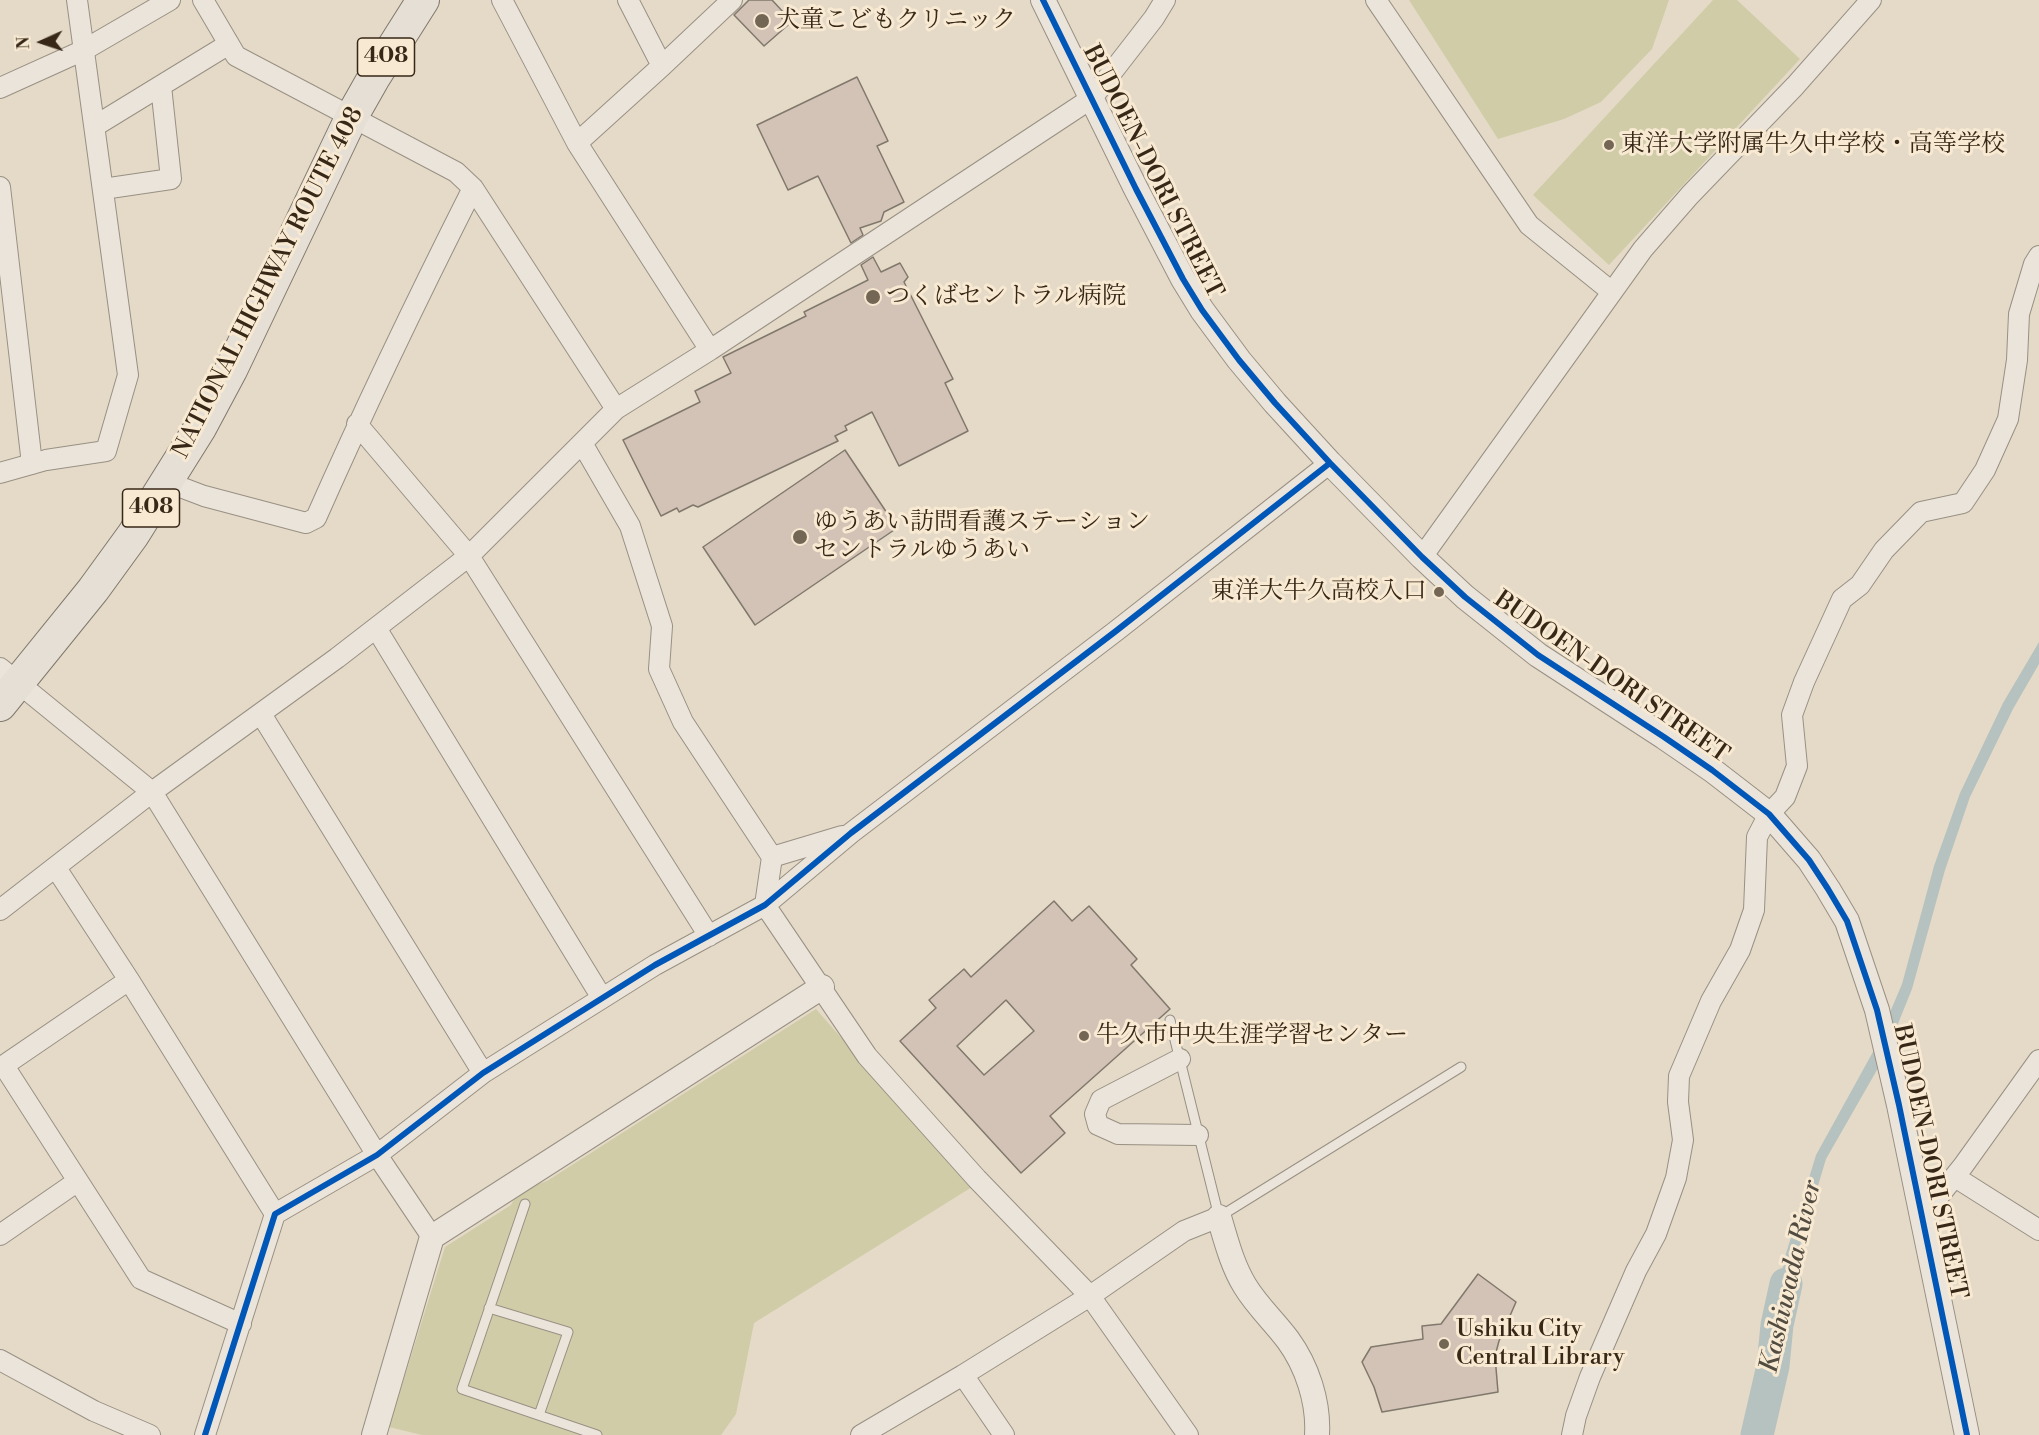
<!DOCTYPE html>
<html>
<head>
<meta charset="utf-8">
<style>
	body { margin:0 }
	#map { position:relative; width:2039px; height:1435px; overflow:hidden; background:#e5dac7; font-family:"Libre Bodoni",serif }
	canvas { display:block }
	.north { position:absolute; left:12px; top:12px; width:60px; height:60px; -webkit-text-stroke:4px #f7e9d2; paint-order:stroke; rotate:267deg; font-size:16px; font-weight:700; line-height:24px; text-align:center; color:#372717 }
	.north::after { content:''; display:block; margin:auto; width:21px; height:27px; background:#372717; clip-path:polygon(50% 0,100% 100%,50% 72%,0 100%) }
</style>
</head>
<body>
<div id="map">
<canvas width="2039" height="1435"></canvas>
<div class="north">N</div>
</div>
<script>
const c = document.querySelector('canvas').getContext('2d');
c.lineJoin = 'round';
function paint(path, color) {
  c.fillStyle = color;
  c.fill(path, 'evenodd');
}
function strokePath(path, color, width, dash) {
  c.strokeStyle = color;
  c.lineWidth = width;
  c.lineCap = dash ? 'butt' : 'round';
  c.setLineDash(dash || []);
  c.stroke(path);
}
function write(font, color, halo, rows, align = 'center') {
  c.font = font + ' "Libre Bodoni","Noto Serif JP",serif';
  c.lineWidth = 6;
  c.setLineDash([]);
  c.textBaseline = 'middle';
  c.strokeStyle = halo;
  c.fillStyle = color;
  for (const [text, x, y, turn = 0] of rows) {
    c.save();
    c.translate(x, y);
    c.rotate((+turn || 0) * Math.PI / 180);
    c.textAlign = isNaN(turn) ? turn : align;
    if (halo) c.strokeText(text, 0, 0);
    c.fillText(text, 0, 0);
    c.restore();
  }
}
const green = new Path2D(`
	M1409,0H1669L1652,49L1601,102L1564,119L1498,139Z
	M1713,0H1737L1800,59L1609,265L1533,195Z
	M816,1009L972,1187L754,1323L736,1414L721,1435H422L389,1427L445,1247L511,1205L518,1191L547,1181Z`);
const water = new Path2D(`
	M2039,642V664L2013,709L1970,797L1945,870L1912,989L1885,1056L1826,1159L1796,1259L1782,1327L1772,1325L1785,1257L1816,1155L1874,1050L1902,984L1934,866L1960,793L2003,703Z`);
const river = new Path2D(`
	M1757,1435L1773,1366L1777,1325L1786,1284`);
const building = new Path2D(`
	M749,0H772L785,14L781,17L788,25L764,46L734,15Z
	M857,77L888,141L877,146L904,202L884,212L881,221L860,228L863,235L851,243L818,176L788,190L757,125Z
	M873,257L881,272L900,263L908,277L904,282L953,379L945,383L968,431L899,466L872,412L845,426L847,430L835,436L838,441L698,507L693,505L679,512L677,508L661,516L623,440L700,402L695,391L731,373L723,357L806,316L804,312L868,280L861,265Z
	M845,450L897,528L755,625L703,547Z
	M1054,901L1072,921L1089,906L1137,959L1131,965L1170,1009L1050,1116L1065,1133L1021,1173L900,1041L936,1008L929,1000L964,969L971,977ZM1006,1000L1034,1031L984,1075L957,1046Z
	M1478,1274L1516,1302L1499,1341L1495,1356L1498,1392L1382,1412L1374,1387L1362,1362L1371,1347L1423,1339L1422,1326L1441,1324Z`);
const service = new Path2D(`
	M1170,1020L1219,1217L1461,1067
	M525,1204L462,1389L597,1435
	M489,1308L568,1332L539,1415`);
const minor = new Path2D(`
	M203,0L236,56L456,172L473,188L616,409
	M502,0L577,143L710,350
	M628,0L662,66
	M1376,0L1529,225L1612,292
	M0,88L84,50L170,0
	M95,126L229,44
	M577,143L662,66L732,0
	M0,187L32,464
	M103,189L171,179L161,86
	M357,424L469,556L709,936
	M582,443L630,526L662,626L659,669L683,722L772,857
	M0,473L46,460L106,451L128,375L77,0
	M167,482L204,496L306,523L316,518C365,407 418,297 473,188
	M1422,557L1643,249L1690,195L1795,86L1871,0
	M376,628L602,998
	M0,668L152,792L377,1155L432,1237
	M261,714L483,1073
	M842,836L772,857L765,905L867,1056L977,1179L1090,1296L1188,1435
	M56,868L129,980L275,1214
	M0,910L152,792L337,658L469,556L616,409L710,350L1092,98L1154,18L1165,0
	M1180,1059L1101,1100L1095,1114L1098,1125L1118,1134L1198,1135
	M4,1066L141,1279L241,1324
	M0,1068L129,980
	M1955,1177L2039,1230
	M1922,1217L1963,1166L2039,1060
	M0,1235L78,1181
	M0,1360L94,1411L150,1435
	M963,1375L1004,1435
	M205,1435L275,1214L377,1155L483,1073L655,965L765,905L851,833L1116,631L1330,463
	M861,1435L963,1375L1090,1296L1184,1231L1219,1217
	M1572,1435L1576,1416L1590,1377L1636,1271L1656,1234L1676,1178L1683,1140L1678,1102L1679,1076L1711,1001L1740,950L1754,910L1757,837L1769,814L1785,797L1797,766L1792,715L1804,682L1842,599L1860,585L1884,550L1921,512L1963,503L1985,470L2008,419L2017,360L2019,314L2034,264L2039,256`);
const tertiary = new Path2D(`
	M1043,0L1136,189L1183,279L1202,310L1239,360L1275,403L1330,463L1422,557L1465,597L1538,655L1664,737L1712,770L1769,814L1809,860L1828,889L1847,921L1877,1010L1899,1105L1967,1435
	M1219,1217C1226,1240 1232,1265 1245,1286C1257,1306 1274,1321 1288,1340C1307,1366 1319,1402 1317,1435
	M374,1435L432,1237L822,987`);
const trunk = new Path2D(`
	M0,705L93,590L133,535L200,428L231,370L352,116L373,79L423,0`);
const cycleway = new Path2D(`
	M1043,0L1136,189L1183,279L1202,310L1239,360L1275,403L1330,463L1422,557L1465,597L1538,655L1664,737L1712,770L1769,814L1809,860L1828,889L1847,921L1877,1010L1899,1105L1967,1435
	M205,1435L275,1214L377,1155L483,1073L655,965L765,905L851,833L1116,631L1330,463`);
const markers = [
	[762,21,8,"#746655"],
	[1609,145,6,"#746655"],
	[873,297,8,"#746655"],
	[800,537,8,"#746655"],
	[1439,592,6,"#746655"],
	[1084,1036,6,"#746655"],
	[1444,1344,6,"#746655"]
];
const shields = [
	[386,57,57],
	[151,508,57]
];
const shieldNames = [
	["408",386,57],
	["408",151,508]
];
const poiNames = [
	["犬童こどもクリニック",776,21],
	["東洋大学附属牛久中学校・高等学校",1621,145],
	["つくばセントラル病院",886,297],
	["ゆうあい訪問看護ステーション",814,523],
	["セントラルゆうあい",814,551],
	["東洋大牛久高校入口",1427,592,"right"],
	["牛久市中央生涯学習センター",1096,1036],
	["Ushiku City",1456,1330],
	["Central Library",1456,1358]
];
const streetNames = [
	["BUDOEN-DORI STREET",1152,172,63],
	["NATIONAL HIGHWAY ROUTE 408",269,283,-63],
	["BUDOEN-DORI STREET",1611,678,35],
	["BUDOEN-DORI STREET",1929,1162,78]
];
const waterNames = [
	["Kashiwada River",1792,1277,-77]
];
paint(green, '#d0cca7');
paint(water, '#b6c2bf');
strokePath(river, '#b6c2bf', 33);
paint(building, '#d3c3b6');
strokePath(building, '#80786c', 1.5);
strokePath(service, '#999083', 11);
strokePath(minor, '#999083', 22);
strokePath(tertiary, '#999083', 26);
strokePath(trunk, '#80786c', 34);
strokePath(service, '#eae4db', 9);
strokePath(minor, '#eae4db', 20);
strokePath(tertiary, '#eae4db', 24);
strokePath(trunk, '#e6dfd5', 32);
strokePath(cycleway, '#0057b8', 6);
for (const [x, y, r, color] of markers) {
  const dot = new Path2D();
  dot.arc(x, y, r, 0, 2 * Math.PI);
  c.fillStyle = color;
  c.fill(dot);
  strokePath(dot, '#f7e9d2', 2);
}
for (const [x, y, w] of shields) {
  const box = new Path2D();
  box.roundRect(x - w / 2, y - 19, w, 38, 4.5);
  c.fillStyle = '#f7e9d2';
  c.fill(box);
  strokePath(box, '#372717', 1.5);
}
write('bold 22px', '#372717', null, shieldNames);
write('24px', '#372717', '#f7e9d2', poiNames, 'left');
write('24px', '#372717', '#f7e9d2', streetNames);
write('italic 26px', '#524b40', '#f7e9d2', waterNames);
</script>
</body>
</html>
